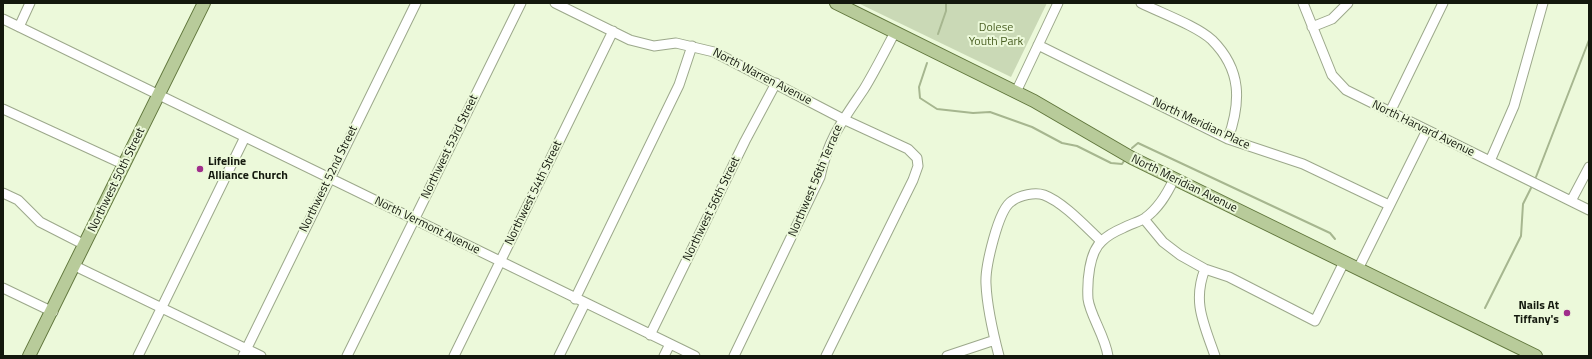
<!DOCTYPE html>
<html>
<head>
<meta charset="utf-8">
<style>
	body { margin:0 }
	#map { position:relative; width:1592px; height:359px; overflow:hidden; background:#ecf9da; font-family:"Titillium Web",sans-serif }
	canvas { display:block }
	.frame { position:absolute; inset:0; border:4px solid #13180d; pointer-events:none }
</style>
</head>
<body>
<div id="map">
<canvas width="1592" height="359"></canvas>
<div class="frame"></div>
</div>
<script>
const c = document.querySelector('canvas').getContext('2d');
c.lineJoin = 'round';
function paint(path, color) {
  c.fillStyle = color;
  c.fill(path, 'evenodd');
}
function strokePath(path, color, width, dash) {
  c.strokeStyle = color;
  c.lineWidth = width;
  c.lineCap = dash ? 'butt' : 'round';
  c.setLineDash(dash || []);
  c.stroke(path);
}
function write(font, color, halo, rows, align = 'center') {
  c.font = font + ' "Titillium Web",sans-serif';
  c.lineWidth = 4;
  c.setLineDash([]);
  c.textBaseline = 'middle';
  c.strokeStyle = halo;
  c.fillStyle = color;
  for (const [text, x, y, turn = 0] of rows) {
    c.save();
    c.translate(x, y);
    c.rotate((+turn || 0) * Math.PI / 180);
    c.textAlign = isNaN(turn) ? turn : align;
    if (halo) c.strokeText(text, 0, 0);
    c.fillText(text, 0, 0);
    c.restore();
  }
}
const green = new Path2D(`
	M858,3H1047L1011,77Z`);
const stream = new Path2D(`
	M938,34L946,11V3
	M927,63L919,87L920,98L937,109L973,113L990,112L1032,127L1062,143L1077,146L1111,163L1122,164L1124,161
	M1132,148L1138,143L1330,233L1335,239
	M1536,177L1589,40
	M1485,308L1521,236L1523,204L1531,188`);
const minor = new Path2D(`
	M555,3L630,40L654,46L676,43L714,52L843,119L908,149L917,158L918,166L913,180L826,356
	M1141,3C1161,13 1197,26 1212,40C1242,70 1241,102 1228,139
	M1303,3L1332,75L1346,90L1589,210
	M3,19L695,356
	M19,27L30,3
	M1312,27L1332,19L1348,3
	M1038,45L1228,139L1303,164L1389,205
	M1016,92L1058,3
	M3,109L125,165
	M1390,112L1443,3
	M1490,161L1514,106L1543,3
	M3,193L18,200L40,222L85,245
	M1571,201L1589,167
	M1144,219L1163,242L1180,255L1205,269L1229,277L1315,321L1344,262
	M75,266L261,356
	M1205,269C1192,302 1204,324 1215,356
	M1358,269L1427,130
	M3,288L53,312
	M575,299L679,85L692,46
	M650,335L745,141L776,83
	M138,356L245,137
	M243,356L416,3
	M347,356L521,3
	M454,356L613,31
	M559,356L585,303
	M664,356L670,344
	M734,356L820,177C828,139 843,120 864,89C875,71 885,51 895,32
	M947,356L995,340
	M999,356C993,333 987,307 986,284C985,268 998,209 1012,201C1020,195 1035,192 1044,195C1063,202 1086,227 1101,241
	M1108,356C1105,336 1090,315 1088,299C1087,282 1089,252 1102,241C1107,236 1116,231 1123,228C1130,224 1139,222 1145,218C1159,208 1167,194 1174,179`);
const major = new Path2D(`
	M836,3L1034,101L1132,158L1536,356
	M29,356L204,3`);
const markers = [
	[200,169,4,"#a02e8b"],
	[1567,313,4,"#a02e8b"]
];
const parkNames = [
	["Dolese",996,28],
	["Youth Park",996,42]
];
const streetNames = [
	["North Warren Avenue",762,77,27],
	["North Meridian Place",1201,124,25],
	["North Harvard Avenue",1423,129,26],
	["Northwest 53rd Street",450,147,-64],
	["Northwest 52nd Street",329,179,-64],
	["Northwest 50th Street",117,180,-64],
	["Northwest 56th Terrace",816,181,-67],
	["North Meridian Avenue",1184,184,26],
	["Northwest 54th Street",534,193,-64],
	["Northwest 56th Street",712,209,-64],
	["North Vermont Avenue",427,226,26]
];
const poiNames = [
	["Lifeline",208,162],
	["Alliance Church",208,176],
	["Nails At",1559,306,"right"],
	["Tiffany's",1559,320,"right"]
];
paint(green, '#cad9b6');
strokePath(stream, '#a6b68f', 2);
strokePath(minor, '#9ca88b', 11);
strokePath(major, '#60763c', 14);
strokePath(minor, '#fff', 9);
strokePath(major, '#b8cb9a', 12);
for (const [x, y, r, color] of markers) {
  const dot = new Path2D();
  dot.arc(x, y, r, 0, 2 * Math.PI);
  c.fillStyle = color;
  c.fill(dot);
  strokePath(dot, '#ecf9da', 1.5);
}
write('12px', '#4b6025', '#ecf9da', parkNames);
write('12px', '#13180d', '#ecf9da', streetNames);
write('bold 12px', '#13180d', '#ecf9da', poiNames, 'left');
</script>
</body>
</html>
